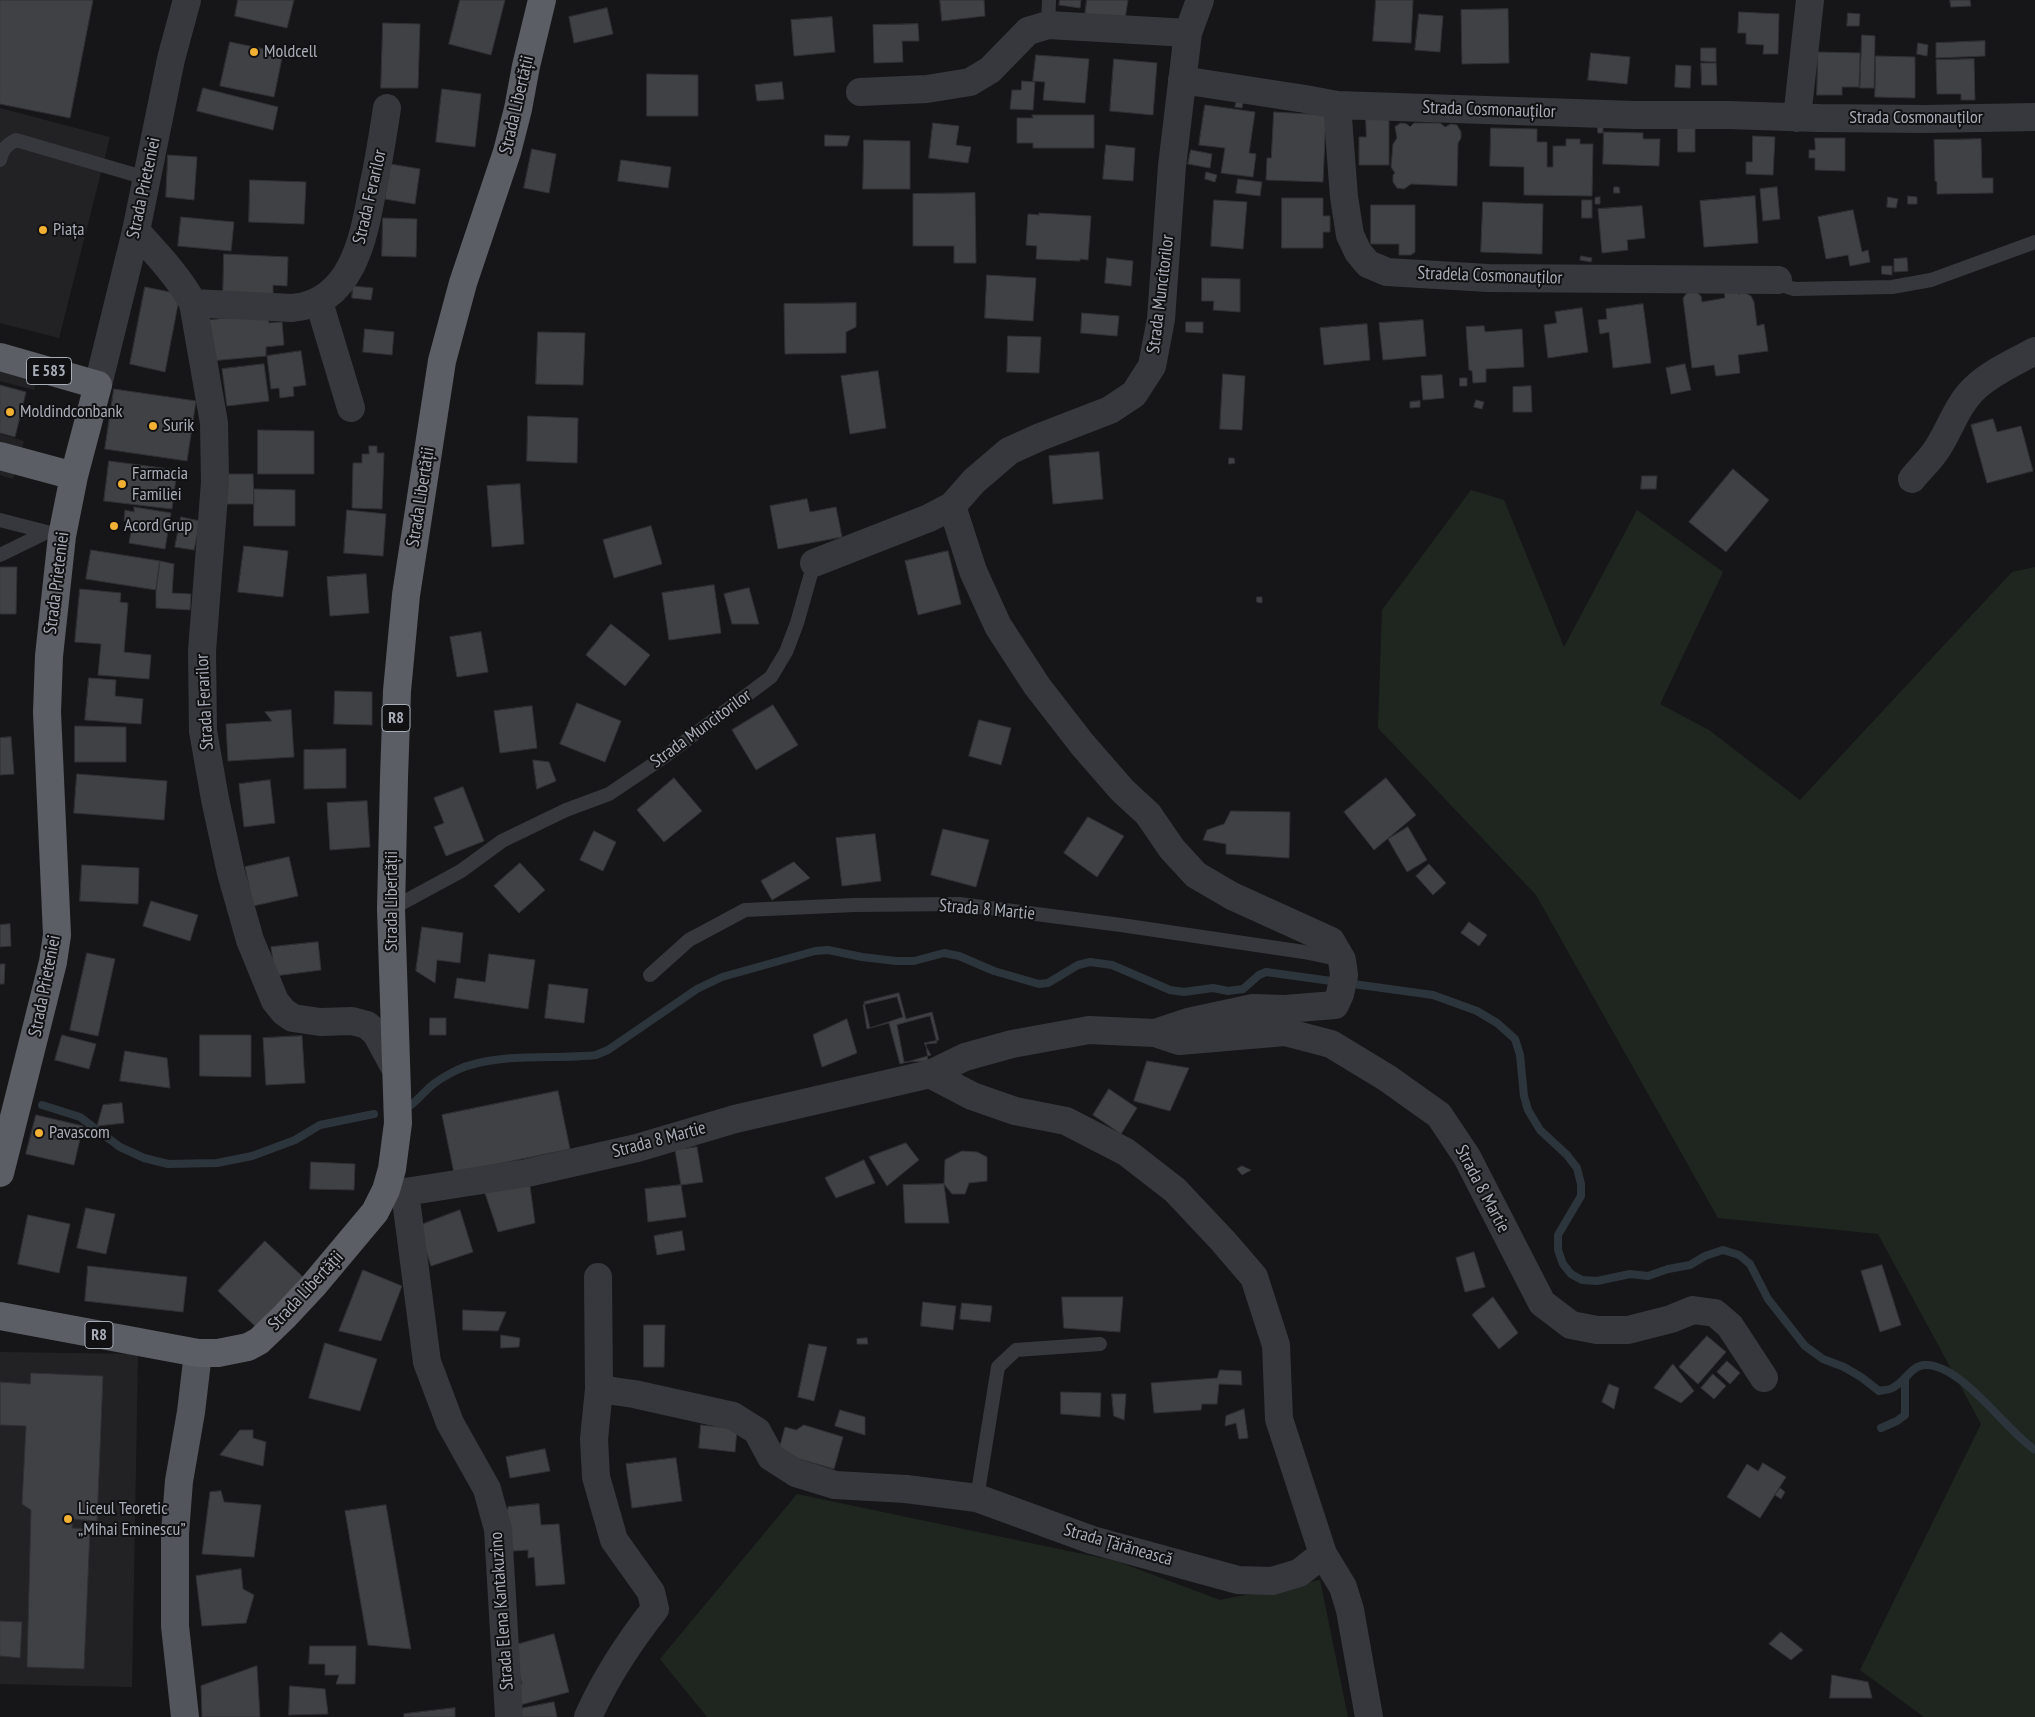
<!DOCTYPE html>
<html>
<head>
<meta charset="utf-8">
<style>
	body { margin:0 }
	canvas { display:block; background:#161618 }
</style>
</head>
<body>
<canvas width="2035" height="1717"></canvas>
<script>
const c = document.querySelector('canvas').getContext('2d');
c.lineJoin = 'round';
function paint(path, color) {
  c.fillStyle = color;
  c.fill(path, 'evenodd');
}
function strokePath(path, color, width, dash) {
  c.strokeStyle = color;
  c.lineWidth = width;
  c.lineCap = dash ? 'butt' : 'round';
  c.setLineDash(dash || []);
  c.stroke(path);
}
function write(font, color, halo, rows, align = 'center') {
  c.font = font + ' "PT Sans Narrow",sans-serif';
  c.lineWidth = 4;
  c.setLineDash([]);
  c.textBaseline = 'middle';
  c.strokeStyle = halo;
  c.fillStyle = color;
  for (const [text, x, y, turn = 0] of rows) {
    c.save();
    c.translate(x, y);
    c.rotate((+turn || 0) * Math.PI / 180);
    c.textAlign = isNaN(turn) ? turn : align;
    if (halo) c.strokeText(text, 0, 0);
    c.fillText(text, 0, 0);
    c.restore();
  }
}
const built = new Path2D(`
	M0,108L110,137L59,338L0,323Z
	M0,344L43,356L34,390L0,381Z
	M0,434L24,441L13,479L0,475Z
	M0,1352L138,1354L132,1687L0,1684Z`);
const green = new Path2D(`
	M1471,490L1504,500L1564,647L1637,510L1723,572L1660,704L1709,730L1800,800L2012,572L2035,567V1717H1924L1860,1670L1981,1424L1878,1234L1718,1218L1536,895L1378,728L1382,610Z
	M797,1494L1116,1561L1220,1600L1320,1580L1348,1717H707L660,1659Z`);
const stream = new Path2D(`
	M42,1105L80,1117L120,1147L144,1158L168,1164L217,1163L252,1156L295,1140L320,1125L374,1114
	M411,1105C419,1099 424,1092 431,1086C438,1080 449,1074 457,1070C495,1052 554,1060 596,1055L608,1050L697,989L722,977L815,951L828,950L862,957L896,961H914L944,953L959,956L994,971L1039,984L1048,983L1078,965L1090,962L1112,965L1170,990L1184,992L1213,988L1228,991L1243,989L1259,975L1266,972L1433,995L1477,1011L1497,1023L1515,1039L1520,1055L1524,1096L1528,1110L1540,1130L1567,1155L1577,1168L1581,1184V1196L1558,1235V1250L1563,1264L1571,1274L1582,1280L1597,1281L1630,1274L1648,1276L1668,1269L1690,1265L1705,1256L1723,1250L1739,1255L1750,1264L1768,1299L1805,1346L1823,1359L1844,1367L1861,1377L1879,1391C1882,1390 1887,1390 1890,1389C1904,1385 1910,1366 1924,1365C1960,1362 2006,1431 2035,1450
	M1881,1428L1897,1421L1905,1415V1378`);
const building = new Path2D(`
	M0,0H93L70,118L0,104Z
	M238,0H294L287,28L235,16Z
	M460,0H505L491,55L449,44Z
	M940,0H984L985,16L942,21Z
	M1060,0H1081L1080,8L1059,5Z
	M1087,0H1128L1125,19L1085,14Z
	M1376,0H1413L1411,43L1373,41Z
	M1950,0H1970L1971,6L1951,7Z
	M607,8L613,34L574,43L569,17Z
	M1508,9L1509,63L1462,64L1461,10Z
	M1739,12L1779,14L1778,54H1763L1764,45L1746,44V33H1738Z
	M1848,13L1860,14L1859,26H1847Z
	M1419,14L1443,16L1440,52L1415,50Z
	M832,17L835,52L794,56L791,20Z
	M383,23L420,24L418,88H381Z
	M918,24L919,41H902L903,62L874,63L873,25Z
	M1862,35L1875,36L1874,88H1860Z
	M1985,41V56L1936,58V43Z
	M230,42L283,53L274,97L220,86Z
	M1918,43L1928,45L1927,56L1917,54Z
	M1701,48H1716V62L1701,61Z
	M1818,52L1860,53L1859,87H1842V95H1817Z
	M1591,53L1630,57L1627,84L1588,80Z
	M1036,55L1089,59L1085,103L1043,100L1045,82L1033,81Z
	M1876,56L1915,57V98L1875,97Z
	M1114,59L1157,63L1153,115L1110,111Z
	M1974,59L1975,100H1961V94H1937L1936,60Z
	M1701,63H1716L1717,85H1702Z
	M1676,65L1691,66L1690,88L1675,87Z
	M647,74L698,75V116H647Z
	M1022,81L1035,82L1033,110L1010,109L1012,90H1021Z
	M782,82L784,99L757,101L755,85Z
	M203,88L278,107L273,130L197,111Z
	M442,89L481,94L475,147L436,142Z
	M1237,100L1243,102L1242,108L1235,107Z
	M1205,105L1255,112L1249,153L1256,154L1253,177L1221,173L1225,148L1199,145Z
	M1274,112L1326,115L1323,182L1266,180L1267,158H1271Z
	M1032,115H1094V148H1033V143H1017V118H1033Z
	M1366,119H1389V165H1359V137H1366Z
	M933,123L959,126L956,145L971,147L968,163L929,158Z
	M1401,123L1407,124L1410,127L1414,123H1440L1445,127L1451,124L1457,125L1461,132V138L1458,143L1457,186L1411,184L1404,189L1397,188L1393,182V175L1395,173L1391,167L1393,144L1397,138L1395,127Z
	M1598,127H1603V133H1598Z
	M1678,127H1695V152H1678Z
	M1491,128L1537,129V142H1547V167H1553V146H1566V139H1580V144H1593L1592,196L1524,195V167L1490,166Z
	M1604,132L1643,133V139H1660L1659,166L1603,164Z
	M825,135L850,136L847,146H825Z
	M1753,136L1775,137L1773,175L1746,174V162H1752Z
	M1815,138H1845V171L1815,170V158H1809V150H1815Z
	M1981,139L1982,178H1993V193L1937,194V182L1935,181L1934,140Z
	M864,140L910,141V189H863Z
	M1106,145L1135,148L1133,181L1103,179Z
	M532,149L556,154L549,193L524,188Z
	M1191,150L1212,154L1210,168L1188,164Z
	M168,155L197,157L194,200L166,197Z
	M621,160L671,167L668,188L618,181Z
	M390,164L420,169L415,204L385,199Z
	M1206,172L1217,175L1215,182L1205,179Z
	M1238,179L1262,182L1260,196L1236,193Z
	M250,180L306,182L304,224L249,222Z
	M1614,187H1619L1620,193H1614Z
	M1777,187L1780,219L1763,221L1760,189Z
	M975,193L976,263H954V246H913V194Z
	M1755,196L1758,243L1704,247L1700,201Z
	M1908,196L1917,197V204H1908Z
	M1600,197V204H1595V198Z
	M1888,197L1898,199L1896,208L1887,207Z
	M1282,198H1323V216H1330V232H1323V248H1282Z
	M1214,200L1247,202L1243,249L1211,246Z
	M1582,200H1592V218H1582Z
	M1483,202L1543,204L1542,254L1481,252Z
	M1371,205H1415V252L1411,255H1399V244H1371Z
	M1642,206L1645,238L1627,240L1628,250L1602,253L1598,209Z
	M1853,210L1862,252L1868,250L1870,262L1850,266L1848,255L1826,259L1818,217Z
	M1039,213L1091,216L1088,260L1080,259V261L1036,259L1037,246L1026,245L1028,214L1039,215Z
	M181,217L234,222L231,251L178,246Z
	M383,218L417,219L416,257L382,256Z
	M224,254L288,257L287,286L273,285V295L223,293Z
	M1581,256L1592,258L1591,262L1580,260Z
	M1107,258L1133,261L1131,286L1105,283Z
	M1907,258L1908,271L1894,272V259Z
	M1882,266H1892V275L1882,274Z
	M987,275L1036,278L1033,321L985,318Z
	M1202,278L1240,279V312L1213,310L1214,301H1202Z
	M353,286L373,288L371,300L352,298Z
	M145,287L180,294L165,372L130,364Z
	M1737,288L1738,294L1745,293L1751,296L1754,302L1757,326L1764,324L1768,351L1738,355L1740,373L1716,376L1714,365L1692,368L1683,298L1687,293L1696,292L1701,296L1702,302L1725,298L1724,289Z
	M856,303V327L846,332V353L785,354L784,304Z
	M1643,304L1651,363L1613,368L1609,332L1600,334L1598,320L1607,319L1606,309Z
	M1582,308L1588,352L1548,358L1544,325L1557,323L1555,312Z
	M1082,313L1119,316L1117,336L1081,333Z
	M268,315L269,323L282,322L284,345L266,347V356L210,361L207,320Z
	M1423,320L1426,356L1383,360L1379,323Z
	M1186,322H1203V333L1186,332Z
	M1367,324L1370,360L1324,365L1320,328Z
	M1484,326L1485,332L1522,329L1524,367L1486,369V382L1473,383L1472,371L1469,370L1466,327Z
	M365,329L394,332L392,355L363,352Z
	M538,332L585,333L583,385L536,384Z
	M1008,336L1041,337L1039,373L1007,372Z
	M301,351L306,385L293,387L294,396L280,398L279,388L271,389L267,356Z
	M264,364L269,401L227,406L222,369Z
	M1685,364L1691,390L1671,394L1666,368Z
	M878,371L886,428L850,434L841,376Z
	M1223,374L1245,376L1242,430L1220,429Z
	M1442,375L1444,398L1423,400L1421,376Z
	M1460,378H1467V386H1460Z
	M0,385L26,392L15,437L0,433Z
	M1531,386L1532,412H1513V387Z
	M114,389L196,401L187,461L105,449Z
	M1476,400L1484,402L1482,409L1474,407Z
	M1420,401V407L1410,408V402Z
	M528,416L578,418L577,463L527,461Z
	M1993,419L1997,432L2021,426L2033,471L1987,483L1971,425Z
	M258,430L314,431V474H258Z
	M369,446H377V453H384L382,509L352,508L353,463H362V454H369Z
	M1099,452L1103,499L1053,504L1049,456Z
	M1229,458H1234L1235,463L1229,464Z
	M109,461L177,470L172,509L104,501Z
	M1733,469L1769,500L1726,552L1689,522Z
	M224,474H253L254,504H225Z
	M1642,476H1657L1656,489H1641Z
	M520,484L524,544L492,547L487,486Z
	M254,489L295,490V526H254Z
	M807,499L810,512L836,507L842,537L778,549L770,506Z
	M134,507L171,513L165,549L129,543L133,522L124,521L125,510L134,512Z
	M347,510L386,514L383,556L344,553Z
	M181,517L200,521L194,550L175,547Z
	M651,526L662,564L614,578L603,540Z
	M244,546L288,551L283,597L238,592Z
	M91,550L160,561L156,590L86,579Z
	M948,551L961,604L918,615L905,561Z
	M160,561L174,564L172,593L191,594L190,610L156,608V590Z
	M0,567H17L16,614H0Z
	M366,574L369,613L330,616L327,577Z
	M714,585L721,633L669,640L662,593Z
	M749,588L759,624H732L724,594Z
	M80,589L121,593L120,602L128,603L124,652L151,655L149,679L98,675L101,644L75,642Z
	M1257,597H1262V603L1257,602Z
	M611,624L650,655L625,686L586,655Z
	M481,632L488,672L457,677L450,637Z
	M89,678L116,680L115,696L143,699L141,724L85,720Z
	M335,691L372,692V725L334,724Z
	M577,703L621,721L605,762L560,744Z
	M773,705L798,745L756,770L732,730Z
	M532,706L537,748L500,753L494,711Z
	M291,710L294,757L228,761L226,724L272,721L265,712Z
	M979,720L1011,728L1001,765L969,756Z
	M75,726L126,727V762H75Z
	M11,737L14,774L0,775V738Z
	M346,749V788L304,789V750Z
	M533,760L549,762L556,781L537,789Z
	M77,774L167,781L164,820L74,813Z
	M674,778L702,811L664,842L637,810Z
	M1386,778L1416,815L1374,850L1344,812Z
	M270,780L275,823L244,827L239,784Z
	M463,787L484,841L446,856L434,827L444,823L434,798Z
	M367,801L370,847L330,850L327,803Z
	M1231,811L1290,812L1289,858L1226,854V844L1203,840L1207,830L1224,824Z
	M1088,817L1124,836L1097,877L1064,853Z
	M1408,827L1427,860L1407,872L1388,839Z
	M943,829L989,840L976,887L931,875Z
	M594,831L616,842L603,871L580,860Z
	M875,834L881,881L842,886L836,838Z
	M289,857L298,896L253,906L245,867Z
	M794,862L810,878L772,900L761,881Z
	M520,863L545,890L519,913L494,886Z
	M1429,864L1446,883L1433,895L1416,876Z
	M82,865L139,868L138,904L80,901Z
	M151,901L198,915L190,941L143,926Z
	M1469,922L1487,935L1479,946L1461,933Z
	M10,924L11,946L0,947V925Z
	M422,927L463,933L460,963L437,960L435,983L416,971Z
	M318,942L321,970L275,976L271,947Z
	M87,953L115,959L98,1036L70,1030Z
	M489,954L535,960L528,1009L454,998L457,978L485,982Z
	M0,964H5L4,984H0Z
	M549,984L588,989L584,1023L545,1018Z
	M899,993L906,1019L932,1012L939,1040L924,1043L931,1055L900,1064L889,1023L870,1028L864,1002Z
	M897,997L903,1017L867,1029L863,1005Z
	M930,1016L937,1043L926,1044L928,1061L904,1062L897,1025Z
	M430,1018H446V1035H430Z
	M847,1019L857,1053L822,1067L813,1035Z
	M62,1035L96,1044L89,1069L55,1060Z
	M200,1035H251V1077L200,1076Z
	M302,1036L305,1083L266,1085L263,1038Z
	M125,1051L167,1058L170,1088L120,1081Z
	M1147,1061L1189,1068L1170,1111L1134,1101Z
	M1109,1089L1137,1108L1121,1134L1093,1115Z
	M558,1091L570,1149L454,1173L442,1115Z
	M122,1103L124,1123L97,1126L103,1105Z
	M36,1115L83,1126L74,1165L26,1154Z
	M906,1143L919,1160L887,1186L869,1157Z
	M697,1147L703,1182L681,1185L675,1150Z
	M962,1151L977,1152L987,1157V1181L969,1183L965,1194H952L944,1184L945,1160Z
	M864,1160L875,1183L836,1198L825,1178Z
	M311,1162L355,1164L354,1190L310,1189Z
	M1242,1166L1251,1170L1242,1175L1237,1169Z
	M944,1184L949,1223H905L903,1185Z
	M681,1185L686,1217L648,1222L645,1189Z
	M530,1186L535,1223L498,1232L484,1190Z
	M86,1208L115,1214L106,1254L77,1248Z
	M460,1210L473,1252L431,1266L418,1226Z
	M28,1215L70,1224L59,1273L18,1264Z
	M682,1231L685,1250L657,1255L654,1236Z
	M265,1241L304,1278L257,1328L218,1291Z
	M1474,1252L1485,1287L1465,1292L1456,1258Z
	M1882,1265L1901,1325L1880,1332L1861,1271Z
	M88,1266L187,1277L183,1312L85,1301Z
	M363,1270L402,1286L381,1341L339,1331Z
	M1062,1297H1123L1120,1332L1064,1328Z
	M1493,1297L1518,1333L1499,1349L1472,1315Z
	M923,1302L956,1306L953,1330L921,1326Z
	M962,1303L992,1306L990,1322L960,1319Z
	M463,1310L506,1312L498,1331L463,1330Z
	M644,1325H665L664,1367H644Z
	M501,1335L520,1338L519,1347L501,1348Z
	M1707,1336L1726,1352L1698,1384L1679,1367Z
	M867,1338L868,1344H857V1339Z
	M325,1343L377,1359L360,1411L309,1398Z
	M809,1344L827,1347L814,1401L798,1397Z
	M1727,1361L1740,1373L1730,1384L1717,1372Z
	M1673,1364L1694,1391L1681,1403L1654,1388Z
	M1220,1370L1241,1371L1242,1385L1219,1384L1217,1404H1202L1201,1410L1154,1413L1151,1383L1217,1378Z
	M31,1373L103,1376L97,1521L73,1519L72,1528L90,1529L84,1669L27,1667L31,1510L22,1504L26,1426L0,1425V1382L30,1384Z
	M1713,1374L1726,1386L1714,1399L1701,1388Z
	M1609,1384L1619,1388L1614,1409L1602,1402Z
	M1061,1392L1101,1393L1100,1417L1061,1414Z
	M1112,1394H1126L1124,1420L1114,1416Z
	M1244,1409L1248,1438L1239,1439L1236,1423L1225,1426L1226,1416Z
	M840,1410L865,1417V1435L835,1426Z
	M701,1425L737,1429L735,1452L699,1448Z
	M804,1425L843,1437L834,1469L778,1453L785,1427L796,1430Z
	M240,1430H253V1438L266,1442L263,1466L220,1455Z
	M545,1449L550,1471L510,1478L506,1457Z
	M676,1458L682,1501L632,1508L626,1464Z
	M1763,1463L1786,1477L1760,1518L1727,1497L1747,1464L1758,1471Z
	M1780,1488L1785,1492L1781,1499L1775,1495Z
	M221,1491L224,1502L261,1505L254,1557L202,1554L210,1492Z
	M539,1504L541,1525L559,1524L565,1584L536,1586L534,1557L528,1558V1550L513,1551L502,1510L508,1509V1507Z
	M386,1505L411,1649L368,1645L345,1511Z
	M241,1569L243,1589L254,1595L246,1623L202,1626L196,1576Z
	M0,1621L22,1622L20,1658L0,1656Z
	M1781,1632L1803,1650L1791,1660L1769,1644Z
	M554,1634L569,1692L520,1705L515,1686L522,1684L512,1646Z
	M310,1646H356L355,1684H336L339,1675H325V1664H309Z
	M257,1666L260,1717H202L201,1686Z
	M1832,1675L1868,1682L1872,1698H1830Z
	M290,1686L325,1689L328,1714L289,1715Z
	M554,1702L557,1717H520L519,1709Z
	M455,1708V1717H404V1714Z`);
const service = new Path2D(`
	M1048,25L1049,0
	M0,160C2,150 6,145 16,140L146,178
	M1778,280L1785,286L1794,289L1892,287L1931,280L2035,242
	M0,520L62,536
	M0,555L45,533
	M391,909L461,871L502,841L566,810L609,794L664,757L771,677L786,652L797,623L814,563
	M650,975L689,940L745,910L854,905L959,904L1121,925L1304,952L1342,960
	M977,1498L998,1367L1016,1350L1100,1344`);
const minor = new Path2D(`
	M1182,80L1305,99L1337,105L1634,115H1728L1819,118L1925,119L2035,117
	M860,92L927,89L970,82L990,70L1028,31L1048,25L1188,33
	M1337,105L1344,197L1350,235L1358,252L1368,264L1387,272L1488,278L1778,280
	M1797,118L1810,0
	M136,231C157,254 178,276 193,303L214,423L215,482L202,651L203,731L215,799L231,873L250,940L275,1001L284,1012L293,1018L320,1022L352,1021L367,1025L376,1033L395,1068
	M319,302L351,408
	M193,303L292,308C353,303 364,236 373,187C379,161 383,134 387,108
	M1912,479C1919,470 1928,462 1935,452C1950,431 1956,405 1976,387C1992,372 2015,362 2035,351
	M814,563L929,518L952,506
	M1158,1032L1188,1022L1253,1008L1285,1009L1335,1005L1340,994L1344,975L1342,960L1331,941L1232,896L1196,875L1172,849L1148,814L1122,790L1082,744L1037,686L998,626L973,571L952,506L974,481L1009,451L1040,437L1110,410L1134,394L1152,366L1161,319L1172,166L1188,33L1200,0
	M930,1074L972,1096L1015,1111L1066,1121L1126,1152L1175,1190L1223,1241L1254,1277L1276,1345L1279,1419L1323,1554L1343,1587L1350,1610L1369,1717
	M386,1190L405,1192L527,1173L637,1148L735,1119L930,1074L965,1057L1012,1044L1089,1030L1155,1033L1179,1041L1285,1032L1331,1044L1387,1078L1439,1115L1467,1157L1542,1303L1571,1325L1597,1330H1628L1671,1319L1693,1310L1715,1313L1730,1326L1764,1378
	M405,1192L427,1362L450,1423L487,1489L498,1529L509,1717
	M599,1389L634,1394L733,1416L757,1431L771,1457L796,1473L835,1485L906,1489L977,1498L1092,1540L1238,1580L1272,1581L1299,1573L1323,1554
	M588,1717C605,1679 629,1642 655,1609L651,1592L614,1540L596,1477L594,1439L599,1389L598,1277`);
const tertiary = new Path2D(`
	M98,385L136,231L171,59L187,0`);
const primary = new Path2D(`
	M185,1717L175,1626V1533L179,1481L191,1412L198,1353`);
const trunk = new Path2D(`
	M0,357L98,385L74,476L62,536L49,656L47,712L57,935L53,962L0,1173
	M0,456L74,476
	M0,1316L198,1353H218L248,1347L259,1341L284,1317L313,1286L375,1212L386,1190L392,1169L398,1123L391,909L394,778L397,691L406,595L442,361L463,283L507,152L518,109L526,66L542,0`);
const markers = [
	[254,52,5,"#f2b134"],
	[43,230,5,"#f2b134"],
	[10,412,5,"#f2b134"],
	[153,426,5,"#f2b134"],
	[122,484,5,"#f2b134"],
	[114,526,5,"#f2b134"],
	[39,1133,5,"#f2b134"],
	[68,1519,5,"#f2b134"]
];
const shields = [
	[49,371,45],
	[396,718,28],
	[99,1335,28]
];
const shieldNames = [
	["E 583",49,371],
	["R8",396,718],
	["R8",99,1335]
];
const poiNames = [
	["Moldcell",264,52],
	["Piața",53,230],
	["Moldindconbank",20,412],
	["Surik",163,426],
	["Farmacia",132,474],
	["Familiei",132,495],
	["Acord Grup",124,526],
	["Pavascom",49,1133],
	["Liceul Teoretic",78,1509],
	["„Mihai Eminescu”",78,1530]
];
const streetNames = [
	["Strada Libertății",517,105,-77],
	["Strada Cosmonauților",1489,110,2],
	["Strada Cosmonauților",1916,118],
	["Strada Prieteniei",144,188,-78],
	["Strada Ferarilor",370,197,-77],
	["Stradela Cosmonauților",1490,276,2],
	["Strada Muncitorilor",1161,294,-83],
	["Strada Libertății",421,497,-81],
	["Strada Prieteniei",57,583,-83],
	["Strada Ferarilor",205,702,-93],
	["Strada Muncitorilor",701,729,-36],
	["Strada Libertății",392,901,-90],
	["Strada 8 Martie",987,910,5],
	["Strada Prieteniei",45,986,-79],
	["Strada 8 Martie",659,1140,-15],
	["Strada 8 Martie",1482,1189,62],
	["Strada Libertății",306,1291,-47],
	["Strada Țărănească",1118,1545,16],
	["Strada Elena Kantakuzino",502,1611,-94]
];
paint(built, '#222225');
paint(green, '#1e261f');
strokePath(stream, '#2c353c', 8);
paint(building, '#404145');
strokePath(building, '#303034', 1);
strokePath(service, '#37383d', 14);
strokePath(minor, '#37383d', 28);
strokePath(tertiary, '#37383d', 28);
strokePath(primary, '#53555c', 28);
strokePath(trunk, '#5b5e65', 28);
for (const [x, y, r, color] of markers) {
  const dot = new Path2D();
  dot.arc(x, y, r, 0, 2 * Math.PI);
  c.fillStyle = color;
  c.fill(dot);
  strokePath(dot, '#111113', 2);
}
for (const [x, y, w] of shields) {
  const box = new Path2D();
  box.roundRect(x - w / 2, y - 13.5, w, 27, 4);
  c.fillStyle = '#111113';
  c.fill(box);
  strokePath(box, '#a8adb8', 1);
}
write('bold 16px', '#a8adb8', null, shieldNames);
write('18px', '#a8adb8', '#111113', poiNames, 'left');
write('18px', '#a8adb8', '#111113', streetNames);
</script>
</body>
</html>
